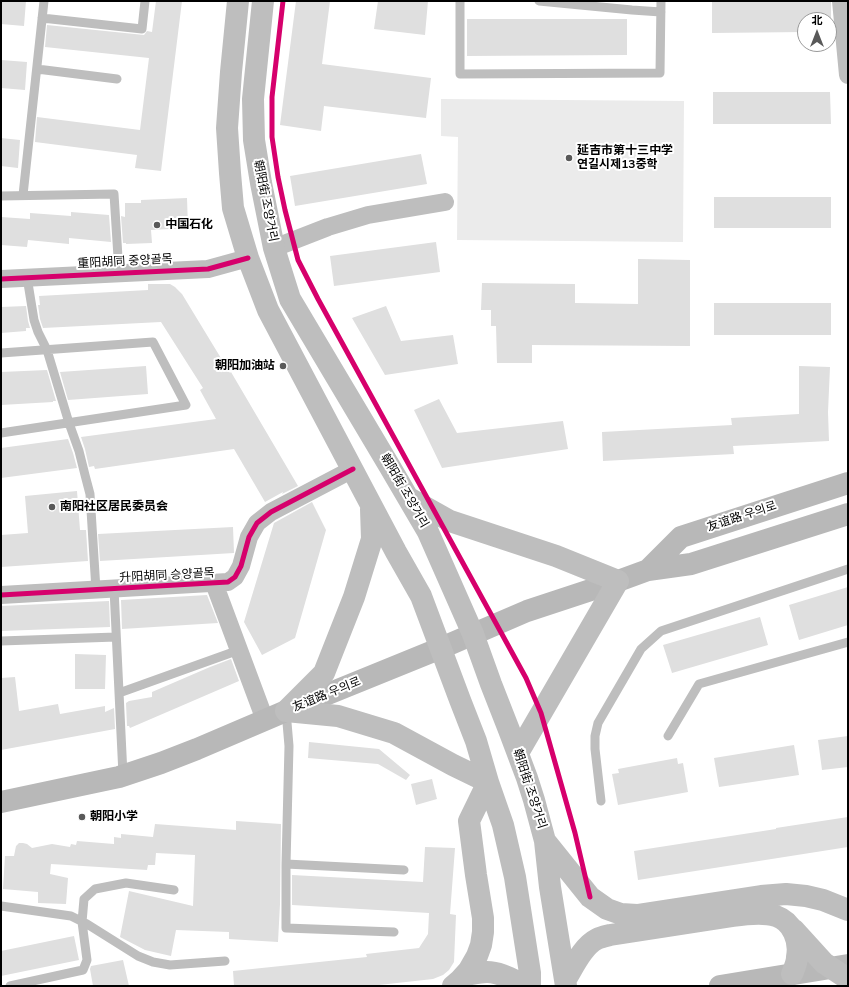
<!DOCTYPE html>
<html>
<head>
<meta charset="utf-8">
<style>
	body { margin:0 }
	#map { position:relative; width:849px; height:987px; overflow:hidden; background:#fff; font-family:"Nunito Sans","Noto Sans SC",sans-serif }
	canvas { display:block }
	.frame { position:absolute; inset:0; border:2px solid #000; pointer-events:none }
	.north { position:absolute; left:797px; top:12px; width:40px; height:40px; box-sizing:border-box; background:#fff; border:1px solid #999; border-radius:50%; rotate:0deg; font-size:11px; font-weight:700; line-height:16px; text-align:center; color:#000 }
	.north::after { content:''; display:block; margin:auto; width:14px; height:18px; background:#595959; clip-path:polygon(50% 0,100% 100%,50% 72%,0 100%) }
</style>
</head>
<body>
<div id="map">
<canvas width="849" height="987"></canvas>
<div class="frame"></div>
<div class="north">北</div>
</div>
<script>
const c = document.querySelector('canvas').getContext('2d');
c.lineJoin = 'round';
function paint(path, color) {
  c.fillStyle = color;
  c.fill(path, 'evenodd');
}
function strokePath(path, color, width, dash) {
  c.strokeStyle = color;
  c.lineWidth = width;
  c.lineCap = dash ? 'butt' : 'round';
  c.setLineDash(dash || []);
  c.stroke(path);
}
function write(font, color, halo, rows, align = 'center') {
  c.font = font + ' "Nunito Sans","Noto Sans SC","Noto Sans KR",sans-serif';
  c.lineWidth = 4;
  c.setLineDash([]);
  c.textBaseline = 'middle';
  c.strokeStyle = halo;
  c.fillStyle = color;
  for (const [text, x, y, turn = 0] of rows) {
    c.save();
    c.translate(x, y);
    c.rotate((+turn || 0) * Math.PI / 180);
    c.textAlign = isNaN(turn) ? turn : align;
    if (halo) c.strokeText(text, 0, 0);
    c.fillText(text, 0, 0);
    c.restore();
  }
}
const green = new Path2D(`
	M441,99L684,101L683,242L457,240L458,137L441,136Z`);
const building = new Path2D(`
	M1,1H26L24,26L1,24Z
	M156,1H182L161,171L135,168L137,155L35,142L37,117L140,130L149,58L45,47L47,25L144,35L147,31L152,32Z
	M296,1H330L322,64L431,78L426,118L324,106L321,131L280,125Z
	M378,1H428L425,35L374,29Z
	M712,1H831V20H805V32L712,33Z
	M467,19H627V55L467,56Z
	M1,60L27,62L25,90L1,88Z
	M713,92H830L831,124H713Z
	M1,138L20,140L18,168L1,166Z
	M421,154L427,184L295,206L290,176Z
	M714,197H831V228H714Z
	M187,198L188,228L151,230L152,243L126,244V243H123L121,216L125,217V203H141V200Z
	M71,212L109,215L111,242L69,238V244L28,240L27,247L1,245V217L30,219V213L71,216Z
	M436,242L440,272L334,286L330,256Z
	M638,259L690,260V346L532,345V363H497L496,326H491V310H481L482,283L575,284V303L638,304Z
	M148,284H170L175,287L182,294L230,373L231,372L298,486L282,494L283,492L265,502L234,449L95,469L94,466L89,467L85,449L81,437L216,419L200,390L203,388L161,322L43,328L40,319L38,305H40L39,296L148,290Z
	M714,303H831V335H714Z
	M26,306L28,321L30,328H26V331L1,333V307Z
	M386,306L401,341L453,335L458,364L385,375L352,318Z
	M146,366L148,394L68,400L60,372Z
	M799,366L830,367L828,412L829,441L733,446L734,454L603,461L602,432L732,425L731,418L799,414Z
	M47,370L56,401H53V402L1,405V372Z
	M439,399L457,433L563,421L568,449L442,468L414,410Z
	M68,439L73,453L77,468L1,478V448Z
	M77,491L80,530H86L88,561L1,567V535L28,533L25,496Z
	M312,502L326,530L295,638L262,655L244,622L274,523Z
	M233,527L234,553L100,561L98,534Z
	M848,587V625L799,640L789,605Z
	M207,595L218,623L122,629L121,600Z
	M109,601L110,627L1,631V606Z
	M760,617L768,645L672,673L663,645Z
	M75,654L106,655L105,689H75Z
	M231,659L239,681L130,728L129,726H127L126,703L129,701L152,697V692L210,667Z
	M15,677L19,711L58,704L60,714L105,706V712L114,708L115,729L1,750V678Z
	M848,736V767L822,770L818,740Z
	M309,742L379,749L410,775L406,780L378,764L308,758Z
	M794,745L799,775L719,787L714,758Z
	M677,758L678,764L683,763L688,792L618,805L612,774L619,773L618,769Z
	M432,779L437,799L416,805L411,784Z
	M848,817V847L638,880L634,851L776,829V828Z
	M236,821L281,824L280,904L278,942L229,939V932L176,930L171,956L145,950L120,937L129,891L193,906L195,855L156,853L155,865H148L147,870L51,864L50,874L68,878L66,904L38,903V892L3,889L5,856H14L16,846L19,843H23L27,844L32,848L52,844L70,847L71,844L76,845L77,841L114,844V837L121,838V834L153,837L155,824L236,830Z
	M425,847L455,848L450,914L456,915L454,962L449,970L443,975L433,979L370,986H234L233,971L367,957L366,954L419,948L428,934L429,913L292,905V875L423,882Z
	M74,936L79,960L1,976V951Z
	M123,960L129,986H93L90,969L91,966Z`);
const lane = new Path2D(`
	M460,1V74L660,73L661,1
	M539,1L632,10L661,12
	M42,18L142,29L145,1
	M37,69L117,79
	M23,195L44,1
	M1,196L114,194L119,273
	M27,277L34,320L38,332L47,350L69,423L79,451L85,475L90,494L96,590
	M1,353L153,342L186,405L1,433
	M114,589L123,775
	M1,641L116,637
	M119,693L239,650
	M286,711L289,746L286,864V928L394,932
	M668,736L699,684L848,642
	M601,801L595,749V736L598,723L641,649L661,631L848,569
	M286,864L404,870
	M1,906L71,916L87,924L138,956L153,962L170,965L225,961
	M10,986L83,970L87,960L82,922L84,899L95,889L126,883L174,890`);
const street = new Path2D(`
	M841,1L848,75
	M274,248L328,227L368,215L445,202
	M1,279L208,269L248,258
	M214,583L265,720
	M1,595L228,582L235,577L241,566L249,537L257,523L271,512L353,469`);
const secondary = new Path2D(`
	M648,570L681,537L848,483
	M1,802L119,777L161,763L197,749L286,711L441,648L527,611L618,581L648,570L691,564L848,514
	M720,986L848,965`);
const primary = new Path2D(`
	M238,1L231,72L227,128L230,173L233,208L248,258L268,310L396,552L421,596L460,700L476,741L488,782L503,825L515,877L530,973V986
	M263,1L253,99L254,140L261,183L274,248L290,299L390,467L428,532L473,634L491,684L509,730L527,778L534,800L545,841L550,887L566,986
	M409,498L450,521L556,556L618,581L518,753
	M286,711L324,673L354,597L372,539L371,509
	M286,711L338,716L394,733L453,765L488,782
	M545,841L590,897L607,909L621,914L637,915L761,896L786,894L806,896L823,900L848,910
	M794,930L824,963L848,979
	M465,975C472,974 480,972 487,972C501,972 515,981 527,986
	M566,979C574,966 583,946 597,939C601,937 606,936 610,935L733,916C747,914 763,912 776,916C793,922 800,941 797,957C797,963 794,969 792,974
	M453,986L460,980L469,970L477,956L481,945L483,932V918L476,875L469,821L488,782`);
const cycleway = new Path2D(`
	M283,1L272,97V137L278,177L285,210L298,260L318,299L526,678L541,713L575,833L590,897
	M1,279L208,269L248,258
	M1,595L228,582L235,577L241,566L249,537L257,523L271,512L353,469`);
const markers = [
	[569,158,4,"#595959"],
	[157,225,4,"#595959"],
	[283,366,4,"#595959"],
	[52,507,4,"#595959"],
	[82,817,4,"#595959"]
];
const poiNames = [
	["延吉市第十三中学",577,151],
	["연길시제13중학",577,165],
	["中国石化",165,225],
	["朝阳加油站",275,366,"right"],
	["南阳社区居民委员会",60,507],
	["朝阳小学",90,817]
];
const streetNames = [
	["朝阳街 조양거리",265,201,79],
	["重阳胡同 중양골목",125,262,-3],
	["朝阳街 조양거리",404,491,60],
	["友谊路 우의로",742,517,-18],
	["升阳胡同 승양골목",167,576,-3],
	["友谊路 우의로",327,695,-22],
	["朝阳街 조양거리",529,789,72]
];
paint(green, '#ebebeb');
paint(building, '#dfdfdf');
strokePath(lane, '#bebebe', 9);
strokePath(street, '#bebebe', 18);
strokePath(secondary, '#b8b8b8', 22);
strokePath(primary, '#bebebe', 22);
strokePath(cycleway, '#d6006c', 5);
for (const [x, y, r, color] of markers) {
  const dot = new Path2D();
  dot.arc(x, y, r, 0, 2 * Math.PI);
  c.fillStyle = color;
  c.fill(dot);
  strokePath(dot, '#fff', 1.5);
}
write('bold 12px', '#000', '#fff', poiNames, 'left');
write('12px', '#000', '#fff', streetNames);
</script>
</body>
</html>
